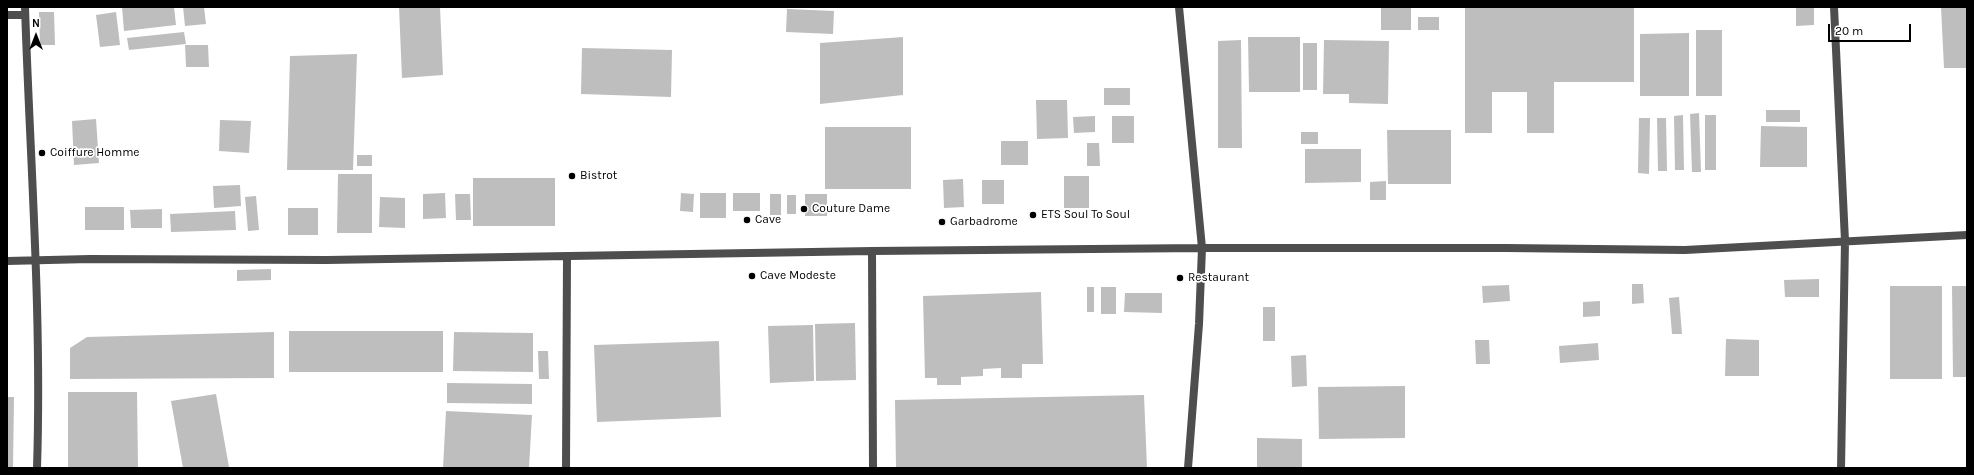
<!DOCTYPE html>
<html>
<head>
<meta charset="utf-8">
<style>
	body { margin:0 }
	#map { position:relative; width:1974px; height:475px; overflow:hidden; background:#fff; font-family:Karla,sans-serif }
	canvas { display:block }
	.frame { position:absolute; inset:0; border:8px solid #000; pointer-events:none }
	.north { position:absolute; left:16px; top:16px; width:40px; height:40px; -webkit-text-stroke:3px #fff; paint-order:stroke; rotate:0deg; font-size:11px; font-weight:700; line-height:16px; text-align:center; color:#000 }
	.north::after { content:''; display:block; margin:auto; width:14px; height:18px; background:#000; clip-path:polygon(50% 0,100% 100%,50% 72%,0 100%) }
	.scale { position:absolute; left:1828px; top:24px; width:83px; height:18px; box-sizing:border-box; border:2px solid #000; border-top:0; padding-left:5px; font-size:12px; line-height:14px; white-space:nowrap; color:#000; -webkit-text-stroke:3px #fff; paint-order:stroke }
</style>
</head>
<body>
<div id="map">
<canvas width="1974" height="475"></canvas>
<div class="frame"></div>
<div class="north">N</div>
<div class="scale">20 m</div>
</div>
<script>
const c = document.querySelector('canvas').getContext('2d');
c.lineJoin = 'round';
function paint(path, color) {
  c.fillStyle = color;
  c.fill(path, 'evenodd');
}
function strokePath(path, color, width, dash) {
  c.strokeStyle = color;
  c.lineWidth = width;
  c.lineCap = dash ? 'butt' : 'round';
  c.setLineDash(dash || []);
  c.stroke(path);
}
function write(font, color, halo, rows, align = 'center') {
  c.font = font + ' Karla,sans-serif';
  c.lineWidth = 3.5;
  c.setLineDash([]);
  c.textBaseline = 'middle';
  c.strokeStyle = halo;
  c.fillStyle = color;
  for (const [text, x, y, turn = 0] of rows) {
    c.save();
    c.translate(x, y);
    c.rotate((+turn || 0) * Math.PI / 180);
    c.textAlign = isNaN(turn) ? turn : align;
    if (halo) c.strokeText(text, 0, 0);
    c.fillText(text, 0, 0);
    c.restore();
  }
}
const building = new Path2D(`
	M122,7H174L176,25L124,31Z
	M183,7H204L206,24L185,26Z
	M399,7H440L443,75L402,78Z
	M1381,7H1411V30H1381Z
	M1465,7H1634V82H1554V133H1527V92H1492V133H1465Z
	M1796,7H1814V25L1796,26Z
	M1941,7H1967V68H1944Z
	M787,9L834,11L833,34L786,32Z
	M39,12H54L55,45H40Z
	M116,12L120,45L100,47L96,15Z
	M1418,17H1439V30H1418Z
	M1696,30H1722V96H1696Z
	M184,32L186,44L129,50L127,38Z
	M1689,33V96H1640V34Z
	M903,37V95L820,104V43Z
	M1248,37H1300V92H1249Z
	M1241,40L1242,148H1218V41Z
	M1324,40L1389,41L1388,104L1349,103V94H1323Z
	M1303,43H1317V90H1303Z
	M185,45H208L209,67H186Z
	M582,48L672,50L671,97L581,94Z
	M357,54L353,170H287L290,56Z
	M1104,88H1130V105H1104Z
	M1036,100H1067L1068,138L1037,139Z
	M1766,110H1800V122H1766Z
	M1699,113L1701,172H1692L1690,114Z
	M1683,115L1684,170H1675L1674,116Z
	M1705,115H1716V170H1705Z
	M1095,116V132L1074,133L1073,117Z
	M1112,116H1134V143H1112Z
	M1639,118H1650L1649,174L1638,173Z
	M1657,118H1666L1667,171H1658Z
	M96,119L99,163L74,165L72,121Z
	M220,120L251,121L249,153L219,151Z
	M1761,126L1807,127V167H1760Z
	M825,127H911V189H825Z
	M1387,130H1451V184H1388Z
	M1301,132H1318V144H1301Z
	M1001,141H1028V165H1001Z
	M1087,143H1099L1100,166H1087Z
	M1305,149H1361V182L1305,183Z
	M357,155H372V166H357Z
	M338,174H372V233H337Z
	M1064,176H1089V208H1064Z
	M473,178H555V226H473Z
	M963,179L964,207L944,208L943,180Z
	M982,180H1004V204H982Z
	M1386,181V200H1370V182Z
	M240,185L241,206L214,208L213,186Z
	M445,193L446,218L423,219V194Z
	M681,193L694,194L693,212L680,211Z
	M700,193H726V218H700Z
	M733,193H760V211H733Z
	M455,194H470L471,220H456Z
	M770,194H781V215H770Z
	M805,194H827V216H805Z
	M787,195H796V214H787Z
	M256,196L259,230L248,231L245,197Z
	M380,197L405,198V228L379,227Z
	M85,207H124V230H85Z
	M288,208H318V235H288Z
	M162,209V228H131L130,210Z
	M235,211L236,230L171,232L170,214Z
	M271,269V280L237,281V270Z
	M1819,279V297H1785L1784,280Z
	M1632,284H1643L1644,303L1632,304Z
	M1509,285L1510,301L1483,303L1482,286Z
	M1890,286H1942V379H1890Z
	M1952,286H1967V377H1953Z
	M1087,287H1094V312H1087Z
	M1101,287H1116V314H1101Z
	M1041,292L1043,364H1022V378H1001V368L983,369V376L961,377V385H937V378H925L923,296Z
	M1125,293H1162V313L1124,312Z
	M1679,297L1682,334H1672L1669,298Z
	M1600,301V316L1583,317V302Z
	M1263,307H1275V341H1263Z
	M855,323L856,380L816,381L815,324Z
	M813,325L814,381L770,383L768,326Z
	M289,331H443V372H289Z
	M274,332V378L70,379V348L87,337Z
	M454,332L533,333V372L453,371Z
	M1726,339L1759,340V376H1725Z
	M1475,340H1489L1490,364H1476Z
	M719,341L721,417L597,422L594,345Z
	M1598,343L1599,360L1560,363L1559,346Z
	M538,351H548L549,379H539Z
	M1306,355L1307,386L1292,387L1291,356Z
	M447,383L532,384V404L447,403Z
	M1405,386V438L1319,439L1318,387Z
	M68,392H137L138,468H68Z
	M216,394L229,467L183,468L171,401Z
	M1144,395L1147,468H896L895,400Z
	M7,397H14L13,468H7Z
	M446,411L532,415L529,468H443Z
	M1257,438L1302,439V468H1257Z`);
const minor = new Path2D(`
	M25,7C30,161 42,314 37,468
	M1179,7L1202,248L1199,324L1188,468
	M1834,7L1845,241L1841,468
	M7,15H25
	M872,251L873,468
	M7,261L90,259L327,260L872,251L1202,248H1506L1685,250L1967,235
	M566,468L567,257`);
const markers = [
	[42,153,4,"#000"],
	[572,176,4,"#000"],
	[804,209,4,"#000"],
	[1033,215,4,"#000"],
	[747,220,4,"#000"],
	[942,222,4,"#000"],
	[752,276,4,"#000"],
	[1180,278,4,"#000"]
];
const poiNames = [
	["Coiffure Homme",50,153],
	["Bistrot",580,176],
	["Couture Dame",812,209],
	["ETS Soul To Soul",1041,215],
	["Cave",755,220],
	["Garbadrome",950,222],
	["Cave Modeste",760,276],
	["Restaurant",1188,278]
];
paint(building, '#bebebe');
strokePath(minor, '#4e4e4e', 8);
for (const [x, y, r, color] of markers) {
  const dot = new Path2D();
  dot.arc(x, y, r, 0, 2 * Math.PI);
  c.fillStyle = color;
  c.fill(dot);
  strokePath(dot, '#fff', 1.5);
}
write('12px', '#000', '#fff', poiNames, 'left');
</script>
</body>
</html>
